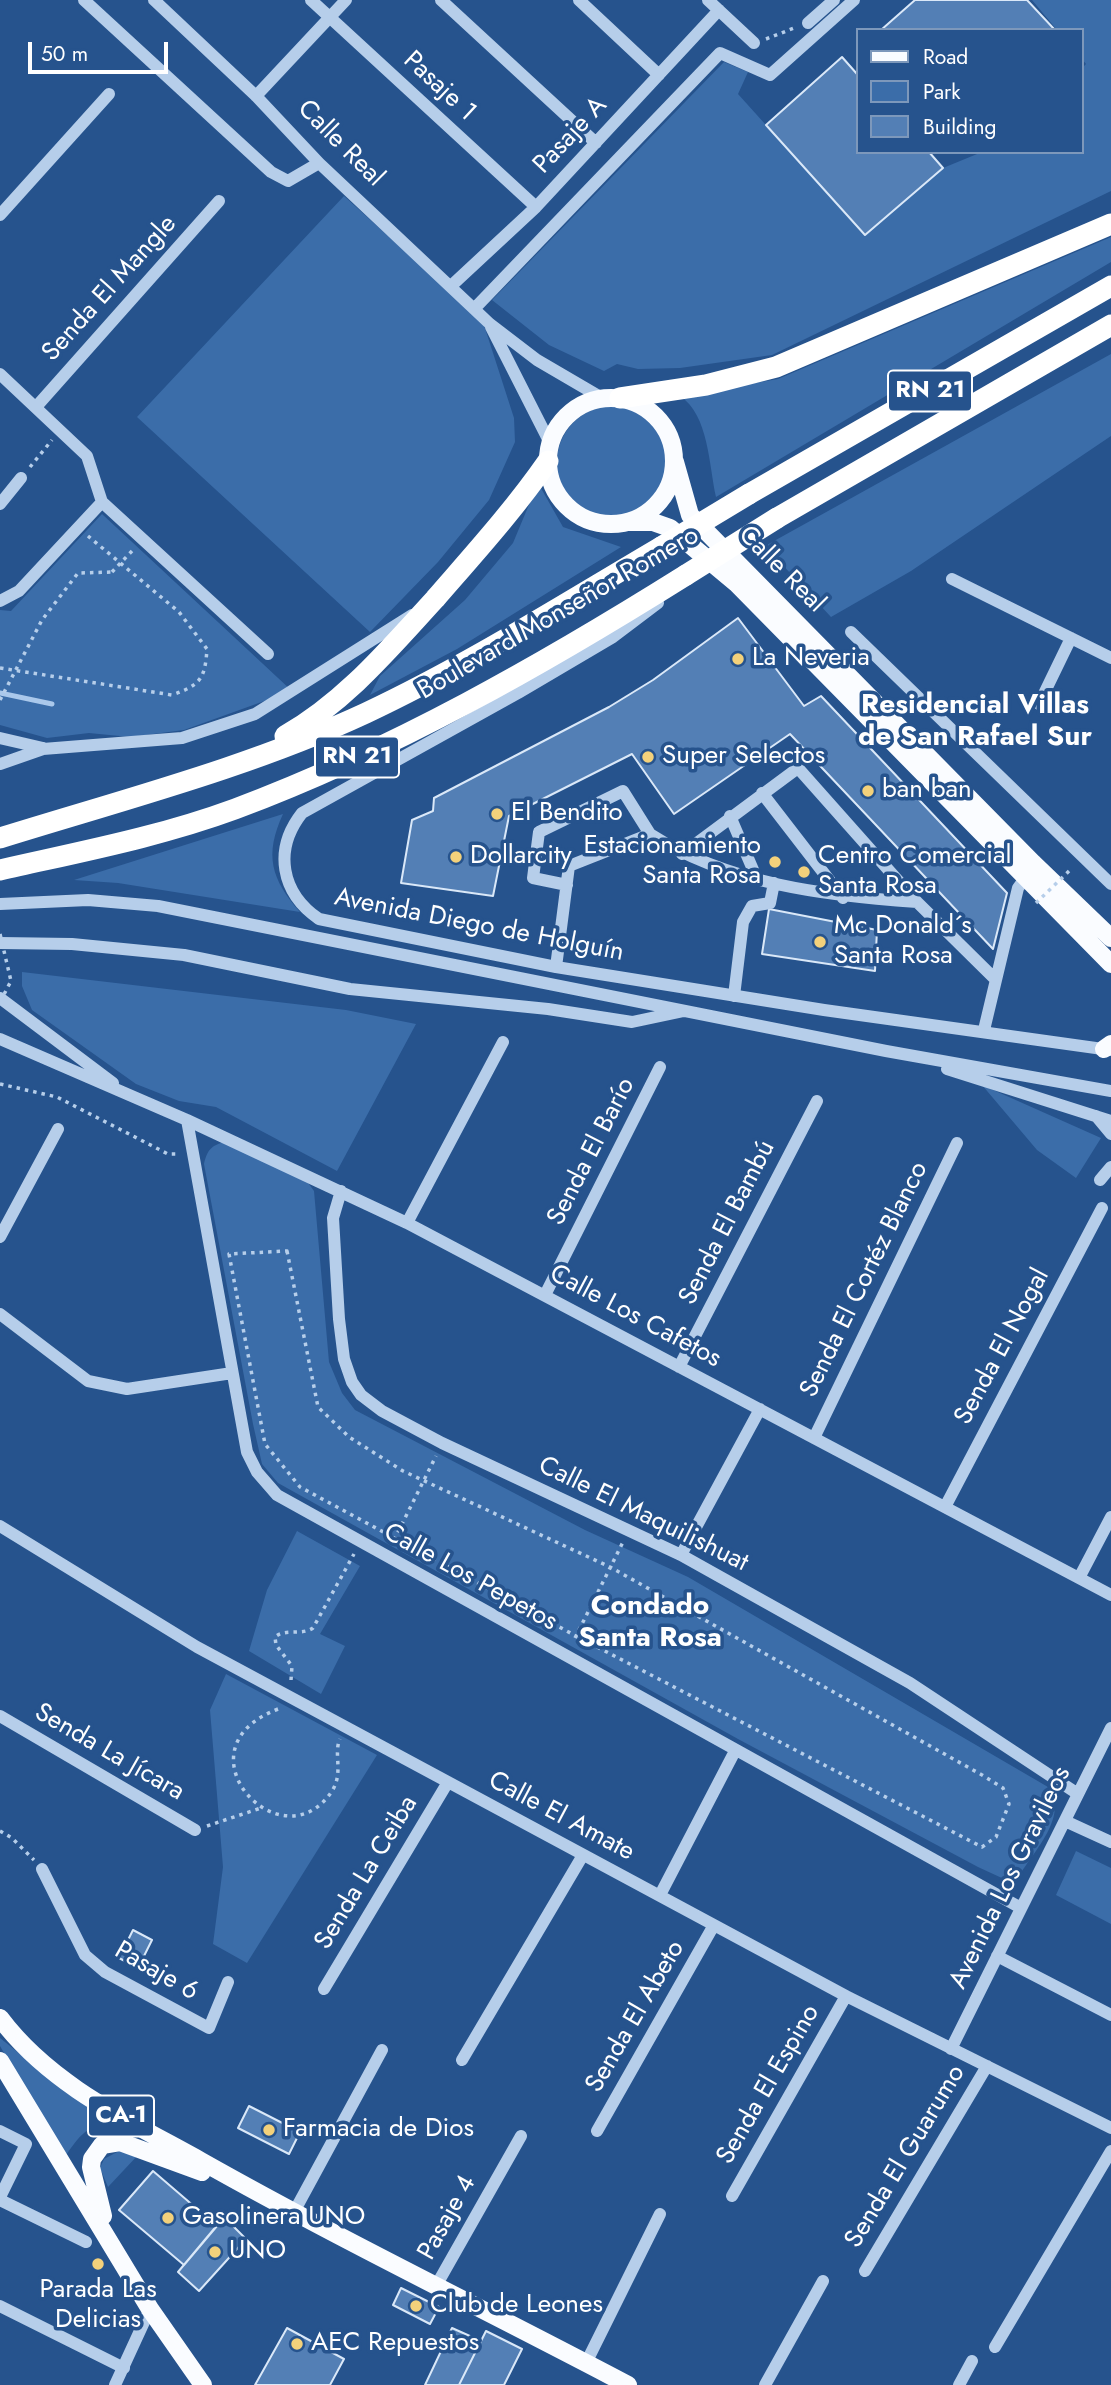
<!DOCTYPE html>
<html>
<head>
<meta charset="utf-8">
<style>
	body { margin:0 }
	#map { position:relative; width:1111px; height:2385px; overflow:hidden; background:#26538d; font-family:Jost,sans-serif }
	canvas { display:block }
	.legend { position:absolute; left:856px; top:28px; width:228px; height:126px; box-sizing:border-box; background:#26538d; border:2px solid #7d98bb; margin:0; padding:9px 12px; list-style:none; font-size:21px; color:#fff }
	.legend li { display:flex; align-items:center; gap:14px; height:35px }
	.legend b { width:35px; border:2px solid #7d98bb }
	.scale { position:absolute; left:28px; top:42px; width:140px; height:32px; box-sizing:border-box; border:4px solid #fff; border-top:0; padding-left:9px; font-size:21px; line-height:24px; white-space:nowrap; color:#fff; -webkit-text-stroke:5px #26538d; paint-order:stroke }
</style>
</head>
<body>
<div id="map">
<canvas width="1111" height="2385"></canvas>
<ul class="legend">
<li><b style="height:9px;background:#fafcff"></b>Road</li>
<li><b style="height:19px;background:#3b6da9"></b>Park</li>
<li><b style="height:19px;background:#537fb5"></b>Building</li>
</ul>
<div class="scale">50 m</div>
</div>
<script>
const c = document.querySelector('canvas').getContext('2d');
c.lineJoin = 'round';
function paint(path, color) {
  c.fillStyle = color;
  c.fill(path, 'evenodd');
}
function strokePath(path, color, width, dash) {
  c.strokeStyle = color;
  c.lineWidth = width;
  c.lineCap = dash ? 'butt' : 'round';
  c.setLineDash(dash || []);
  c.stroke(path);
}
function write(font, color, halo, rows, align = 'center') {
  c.font = font + ' Jost,sans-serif';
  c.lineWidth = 7;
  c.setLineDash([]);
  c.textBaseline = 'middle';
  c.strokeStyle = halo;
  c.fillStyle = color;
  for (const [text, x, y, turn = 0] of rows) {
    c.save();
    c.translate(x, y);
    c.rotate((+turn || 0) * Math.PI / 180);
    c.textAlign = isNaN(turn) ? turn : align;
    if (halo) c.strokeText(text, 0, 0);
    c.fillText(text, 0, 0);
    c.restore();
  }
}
const green = new Path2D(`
	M1032,0H1111V191L772,355L680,368L638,369L617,364L604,371L549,345L492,300L724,62L748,72L738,94L865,235L943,168L982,152H1081V69L1086,64L1081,58V30H1057Z
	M344,196L483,322L514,418L515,442L489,500L438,562L370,632L137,417Z
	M1111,237V262L716,497C709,466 709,415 680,396L778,379Z
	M1111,354V436L911,571L831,617L765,546Z
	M557 462a56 56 0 1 1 112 0a56 56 0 1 1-112 0Z
	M538,483L563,527L621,547L457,649L370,695L380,676L465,600L513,543Z
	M102,514L292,691L184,730L130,737L89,733L47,738L0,725V610L11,611Z
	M283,814C264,855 271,879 300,912L118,883L74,880Z
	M22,972L346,1010L416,1024L337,1171L216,1107L179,1101L136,1084L32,1010L22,986Z
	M982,1085L1101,1138L1076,1178L1037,1150Z
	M225,1142L306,1180L314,1191L329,1362L342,1393L355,1410L585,1530L688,1577L1048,1787C1070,1815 1034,1851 1019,1876L1004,1879L978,1867L738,1739L278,1483L262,1464L253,1424L204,1164C207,1151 211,1145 225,1142Z
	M297,1531L360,1566L320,1634L345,1646L321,1694L249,1651L267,1590Z
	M226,1674L377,1755L247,1963L213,1944L223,1867L210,1710Z
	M1076,1851L1111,1868V1924L1056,1895Z
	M0,2038L49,2077L120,2122C89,2121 80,2135 64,2158L0,2046Z
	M119,2151L138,2155L108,2187L100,2168L104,2159Z`);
const stream = new Path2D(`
	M0,693L52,704`);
const building = new Path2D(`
	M915,0H1027L1055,30H881Z
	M842,57L857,74V152H929L943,168L865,235L766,125Z
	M738,618L804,706L821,696L1007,893L993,949L790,734L674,814L632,754L509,816L493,896L401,883L412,820L433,811L434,798L609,707L653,680Z
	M769,909L877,930L875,971L762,954Z
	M133,1930L152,1940L138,1968L119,1958Z
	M249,2106L300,2132L289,2154L238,2128Z
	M153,2171L217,2226L184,2265L119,2210Z
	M224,2217L246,2239L199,2291L178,2272Z
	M401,2288L439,2307L430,2324L393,2305Z
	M287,2328L344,2359L330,2385H255Z
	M452,2328L481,2341L459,2385H425Z
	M486,2331L522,2349L504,2385H459Z`);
const path = new Path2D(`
	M766,39L794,28
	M30,467L52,440
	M112,572L132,551
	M0,668L172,695C201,685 205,678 207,649L179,612L88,536
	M0,1084L57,1097L168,1154H179
	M287,1251L318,1407L349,1437L403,1471L610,1567L982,1775L1003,1788L1009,1804L996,1837L982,1847L576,1636L300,1487L265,1444L229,1254Z
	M394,1540L436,1456
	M575,1638L623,1542
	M291,1680L292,1666L276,1645L275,1637C285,1628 301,1636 313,1628L354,1554
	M278,1709C172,1749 282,1867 332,1791C344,1772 333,1754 340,1739
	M207,1826L261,1808
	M0,1831L12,1838L34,1860`);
const minor = new Path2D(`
	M84,0L271,172L288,181L319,163
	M154,0L256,96L319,163L490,324L537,360L602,398
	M311,0L536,207
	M441,0L596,143
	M579,0L659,75
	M708,0L754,43
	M808,23L834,0
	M256,96L346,0
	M0,215L109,94
	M451,286L536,207L719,10
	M474,309L720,53L770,75L854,0
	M491,327L550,443
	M0,374L87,456L102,502L268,654
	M36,407L219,201
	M0,504L21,478
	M952,579L1111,658
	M0,601L19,591L102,502
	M658,603L613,637L518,693L302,813C273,850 281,893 319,919L556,967L824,1010L1110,1050
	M851,632L1111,884
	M1039,704L1071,638
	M0,738L43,748
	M0,764L43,749L182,738L255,714L412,615
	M762,793L843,898
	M730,816L757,879
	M682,854L798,768L917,902L995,979
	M567,885L533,878L539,832L623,791L650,834
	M0,904L88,900L158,906L886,1051L1111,1091
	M0,943L72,944L184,955L350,989L548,1009L632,1022L684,1011
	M556,967L569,866L650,834C728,884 826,896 917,902
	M734,996L743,922L752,906L770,903L774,883
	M0,998L113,1083
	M984,1030L1018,888L1026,877
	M0,1039L187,1120L407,1223L1111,1595
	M947,1069L1111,1121
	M1096,1116L1111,1134
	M187,1120L247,1452L257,1472L277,1495L1021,1908
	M1100,1180L1111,1167
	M341,1191L333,1218L339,1319L344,1359L352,1382L361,1395L382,1411L442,1443L681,1555L910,1683L1078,1794
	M407,1223L503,1042
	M0,1237L58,1129
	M545,1295L660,1067
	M0,1314L88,1381L127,1389L232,1373
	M679,1367L817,1101
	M814,1438L957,1143
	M945,1507L1102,1208
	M0,1526L197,1647L846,1996L1111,2128
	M681,1555L760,1409
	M1079,1578L1111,1517
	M0,1716L195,1830
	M1065,1821L1111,1842
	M42,1869L85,1955L105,1972L209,2028L228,1982
	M660,1895L735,1751
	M997,1956L1111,2015
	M324,1989L448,1782
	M951,2049L1111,1728
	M462,2060L583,1855
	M0,2131L26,2144L0,2197
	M597,2131L714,1925
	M732,2196L846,1996
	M0,2200L86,2242
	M294,2212L382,2050
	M865,2271L987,2066
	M436,2286L521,2136
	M0,2306L124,2368
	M995,2347L1111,2151
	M586,2363L660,2214
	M115,2385L150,2309
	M765,2385L823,2281
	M959,2385L972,2361`);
const major = new Path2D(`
	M548 461a63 63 0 1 1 126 0a63 63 0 1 1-126 0Z
	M675,462L690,515L1033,863L1111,938
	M629,522H653L670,528L736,583L1111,964
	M1104,1049L1111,1044
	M0,2018C50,2085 129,2121 201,2161C341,2240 486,2310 628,2385
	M0,2061L150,2309L203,2385
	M103,2216L91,2167L92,2159L102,2145L120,2142L202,2172`);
const highway = new Path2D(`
	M620,398L706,385L776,367L1111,224
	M749,494L1111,286
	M777,518L1111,325
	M285,736C345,702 389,649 435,599C474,554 514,510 548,461
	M0,838C122,800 250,767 366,713C468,665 564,604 661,547
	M0,870C79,852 159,837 235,809C393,750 544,664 686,575`);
const pathBridge = new Path2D(`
	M0,700L42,620L78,573L112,572
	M1036,903L1069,871
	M0,934L11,981L0,1002`);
const highwayBridge = new Path2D(`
	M661,547L749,494
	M686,575L777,518`);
const markers = [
	[738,659,7,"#f3d17b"],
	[648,757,7,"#f3d17b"],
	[868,791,7,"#f3d17b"],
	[497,814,7,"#f3d17b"],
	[456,857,7,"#f3d17b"],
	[775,862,7,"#f3d17b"],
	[804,872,7,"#f3d17b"],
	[820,942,7,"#f3d17b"],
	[269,2130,7,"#f3d17b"],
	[168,2218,7,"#f3d17b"],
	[215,2252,7,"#f3d17b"],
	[98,2264,7,"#f3d17b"],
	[416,2306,7,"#f3d17b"],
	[297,2344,7,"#f3d17b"]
];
const shields = [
	[930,391,84],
	[357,757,84],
	[121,2116,66]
];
const shieldNames = [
	["RN 21",930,391],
	["RN 21",357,757],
	["CA-1",121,2116]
];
const streetNames = [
	["Pasaje 1",439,87,43],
	["Pasaje A",571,136,-47],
	["Calle Real",340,144,45],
	["Senda El Mangle",110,289,-48],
	["Calle Real",781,570,45],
	["Boulevard Monseñor Romero",559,614,-30],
	["Avenida Diego de Holguín",479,926,11],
	["Senda El Barío",592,1152,-63],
	["Senda El Bambú",728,1223,-63],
	["Senda El Cortéz Blanco",865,1280,-64],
	["Calle Los Cafetos",635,1317,28],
	["Senda El Nogal",1003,1347,-62],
	["Calle El Maquilishuat",643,1515,26],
	["Calle Los Pepetos",470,1578,29],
	["Senda La Jícara",109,1753,30],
	["Calle El Amate",561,1817,28],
	["Senda La Ceiba",367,1873,-59],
	["Avenida Los Gravileos",1011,1878,-64],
	["Pasaje 6",156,1972,30],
	["Senda El Abeto",636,2017,-60],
	["Senda El Espino",769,2085,-60],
	["Senda El Guarumo",906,2157,-59],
	["Pasaje 4",448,2218,-61]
];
const poiNames = [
	["La Neveria",752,659],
	["Super Selectos",662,757],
	["ban ban",882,791],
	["El Bendito",511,814],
	["Estacionamiento",761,847,"right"],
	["Santa Rosa",761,877,"right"],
	["Dollarcity",470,857],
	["Centro Comercial",818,857],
	["Santa Rosa",818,887],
	["Mc Donald´s",834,927],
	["Santa Rosa",834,957],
	["Farmacia de Dios",283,2130],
	["Gasolinera UNO",182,2218],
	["UNO",229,2252],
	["Parada Las",98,2291,"center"],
	["Delicias",98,2321,"center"],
	["Club de Leones",430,2306],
	["AEC Repuestos",311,2344]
];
const neighbourhoodNames = [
	["Residencial Villas",975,706],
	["de San Rafael Sur",975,738],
	["Condado",650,1607],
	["Santa Rosa",650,1639]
];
paint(green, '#3b6da9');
strokePath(stream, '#aac8eb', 5);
paint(building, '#537fb5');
strokePath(building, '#dae8f8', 2);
strokePath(path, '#b6ceea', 3.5, [3.5, 5]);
strokePath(minor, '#b6ceea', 12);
strokePath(major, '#fafcff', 18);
strokePath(highway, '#fff', 21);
strokePath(pathBridge, '#b6ceea', 3.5, [3.5, 5]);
strokePath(highwayBridge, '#fff', 21);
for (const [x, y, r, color] of markers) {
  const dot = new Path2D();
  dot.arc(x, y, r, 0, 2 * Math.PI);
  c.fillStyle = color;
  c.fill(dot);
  strokePath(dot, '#26538d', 2.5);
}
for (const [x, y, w] of shields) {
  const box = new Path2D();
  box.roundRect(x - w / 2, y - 20.5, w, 41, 5);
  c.fillStyle = '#26538d';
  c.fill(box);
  strokePath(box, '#fff', 2);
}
write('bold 24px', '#fff', null, shieldNames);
write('26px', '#fff', '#26538d', streetNames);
write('26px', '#fff', '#26538d', poiNames, 'left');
write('bold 28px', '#fff', '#26538d', neighbourhoodNames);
</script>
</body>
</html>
